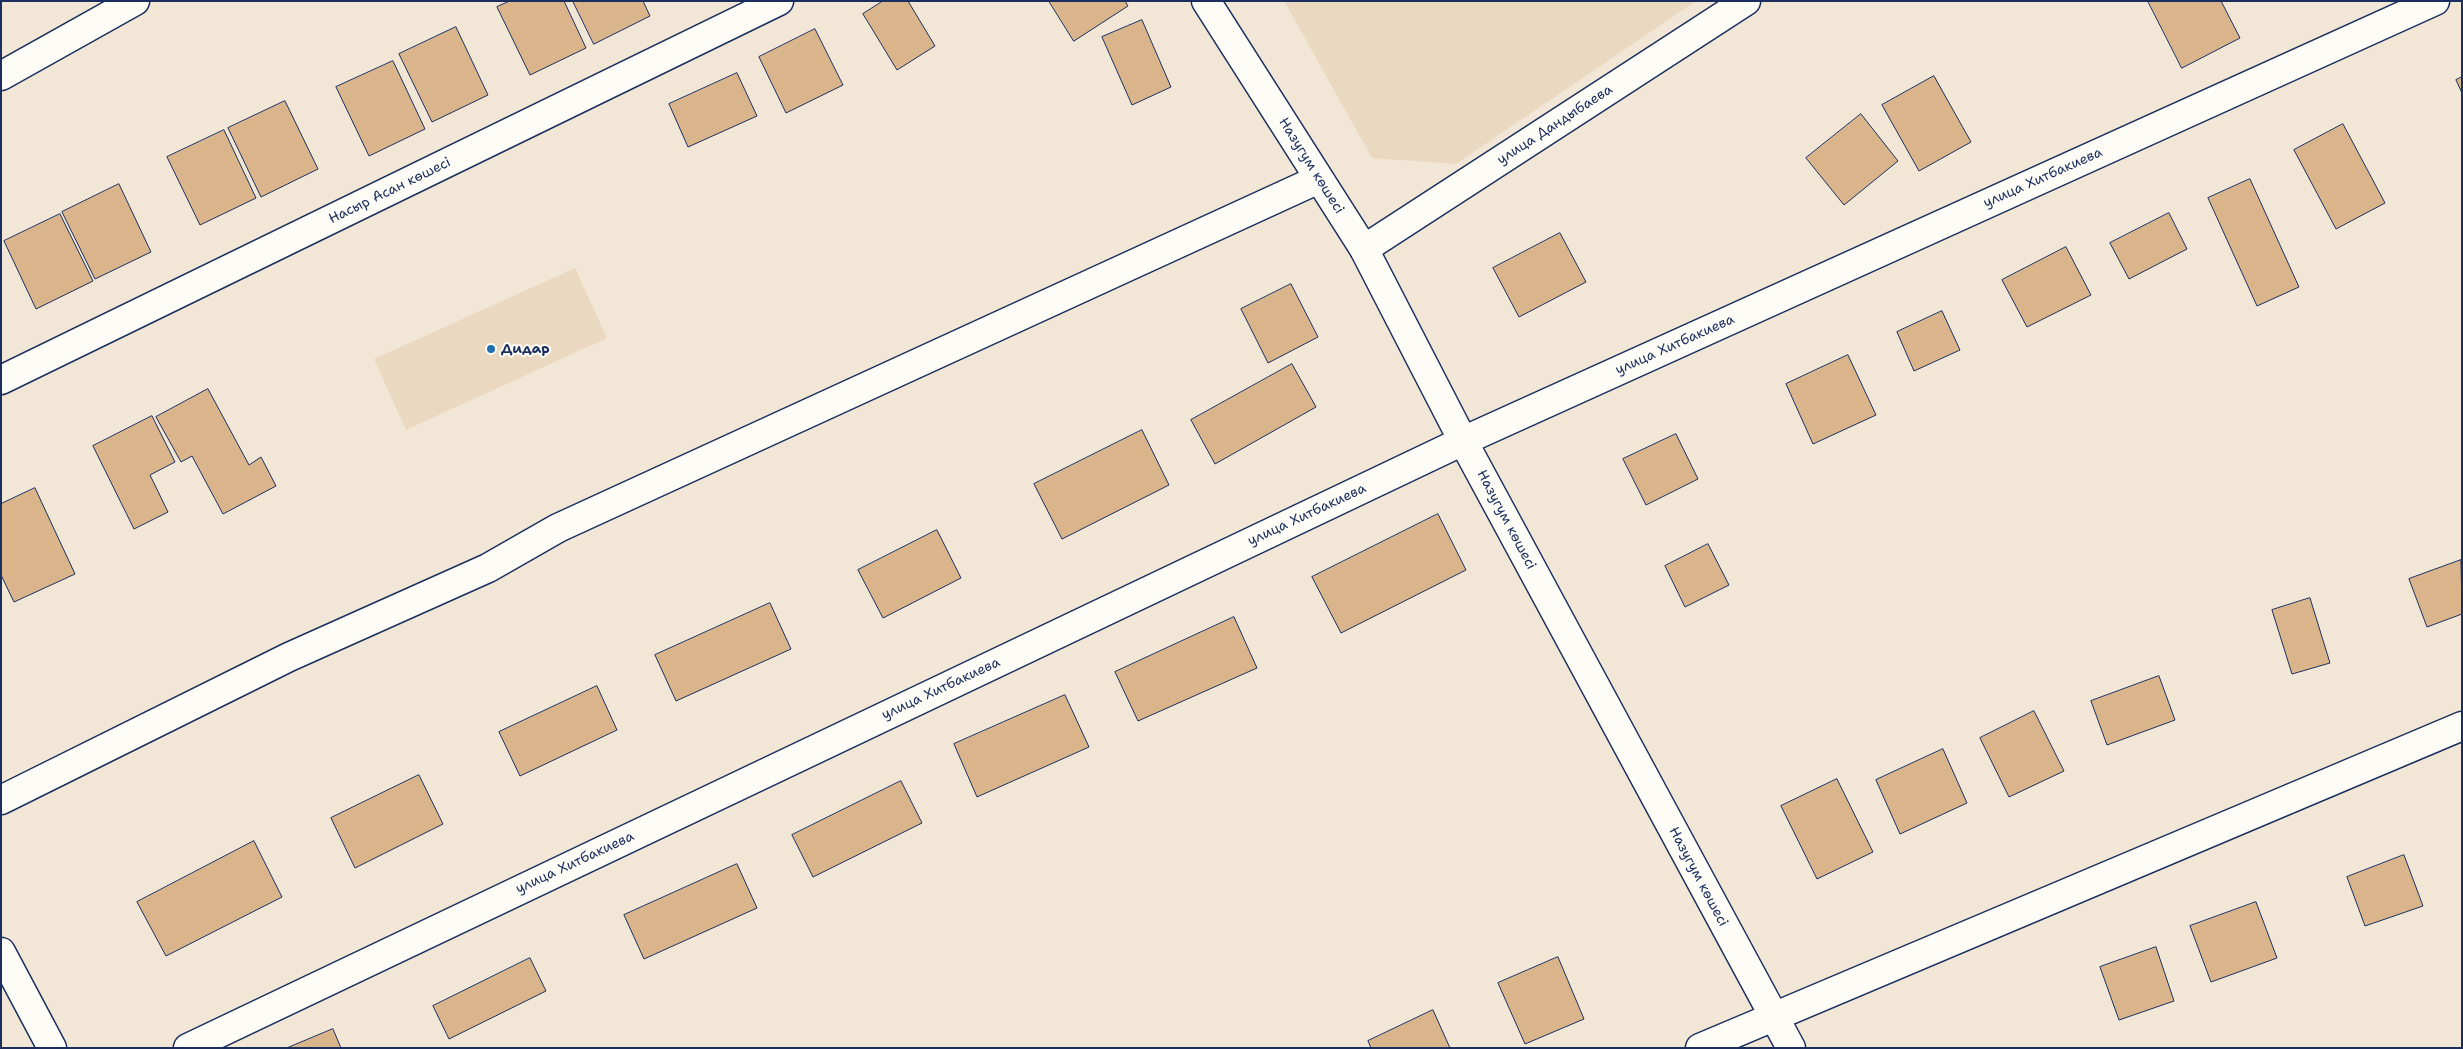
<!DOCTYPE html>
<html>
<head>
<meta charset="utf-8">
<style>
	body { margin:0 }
	#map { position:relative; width:2463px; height:1049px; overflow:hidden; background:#f2e7d7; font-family:"Shantell Sans",sans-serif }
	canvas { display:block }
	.frame { position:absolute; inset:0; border:2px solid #1b2f5e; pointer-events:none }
</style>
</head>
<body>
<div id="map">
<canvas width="2463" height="1049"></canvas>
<div class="frame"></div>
</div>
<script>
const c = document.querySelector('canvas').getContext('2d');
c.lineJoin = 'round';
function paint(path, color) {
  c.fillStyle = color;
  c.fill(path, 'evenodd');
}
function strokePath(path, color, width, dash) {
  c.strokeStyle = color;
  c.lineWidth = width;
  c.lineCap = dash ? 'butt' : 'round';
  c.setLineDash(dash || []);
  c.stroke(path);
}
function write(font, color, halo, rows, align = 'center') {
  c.font = font + ' "Shantell Sans",sans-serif';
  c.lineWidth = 4;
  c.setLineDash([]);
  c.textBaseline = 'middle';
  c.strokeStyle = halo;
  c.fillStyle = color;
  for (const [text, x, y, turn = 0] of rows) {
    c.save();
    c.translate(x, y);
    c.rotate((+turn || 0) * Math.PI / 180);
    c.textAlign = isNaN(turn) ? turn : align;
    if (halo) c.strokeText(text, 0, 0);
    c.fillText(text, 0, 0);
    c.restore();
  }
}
const built = new Path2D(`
	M1284,1H1696L1456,164L1372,158Z
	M575,268L607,338L406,430L374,359Z`);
const building = new Path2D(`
	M510,1H564L586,48L530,75L497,7Z
	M573,1H643L650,16L594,44Z
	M883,1H908L935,46L897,70L863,14Z
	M1049,1H1125L1128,6L1074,41Z
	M2148,1H2221L2240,38L2182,68Z
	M1142,20L1171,87L1132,105L1102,37Z
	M456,27L488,95L432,122L399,54Z
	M815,29L843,85L786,113L759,57Z
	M393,61L425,129L369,156L336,87Z
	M737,73L757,116L688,147L669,104Z
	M1934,76L1971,142L1919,171L1882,105Z
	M2462,77V93L2456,80Z
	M285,101L318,169L261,197L228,128Z
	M1861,114L1898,161L1844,205L1806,158Z
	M2343,124L2385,203L2336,229L2294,150Z
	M224,130L256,198L200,225L167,157Z
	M2250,179L2299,287L2257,306L2208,198Z
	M119,184L151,252L95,279L62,212Z
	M2169,213L2187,249L2129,279L2110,243Z
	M60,214L93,281L36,309L4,241Z
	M1560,233L1586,282L1519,317L1493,268Z
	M2066,247L2091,295L2027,327L2002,280Z
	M1291,284L1318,337L1268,363L1241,309Z
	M1942,311L1960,350L1914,371L1897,332Z
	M1848,355L1876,415L1813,444L1786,384Z
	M1292,364L1316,407L1215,464L1191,420Z
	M208,389L249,465L261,457L276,486L223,514L192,456L181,462L156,417Z
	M152,416L175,462L150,475L168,512L134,529L93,446Z
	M1142,430L1169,485L1062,539L1034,484Z
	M1676,434L1698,479L1646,505L1623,459Z
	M35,488L75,574L14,602L1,575V504Z
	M1438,514L1466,570L1341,633L1312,577Z
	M937,530L961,578L883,618L858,570Z
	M1708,544L1729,585L1685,607L1665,566Z
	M2461,560L2462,614L2427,627L2409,579Z
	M2310,598L2330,663L2292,674L2272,610Z
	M770,603L791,649L676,701L655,655Z
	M1234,617L1257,668L1138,721L1115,672Z
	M2159,676L2175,720L2107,745L2091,701Z
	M597,686L617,730L520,776L499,732Z
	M1065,695L1089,747L977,797L954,744Z
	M2034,711L2064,771L2009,797L1980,738Z
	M1943,749L1967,803L1900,834L1876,780Z
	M419,775L443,824L355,868L331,818Z
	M1837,779L1873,852L1817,879L1781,806Z
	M901,781L922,823L813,877L792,835Z
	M254,841L282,897L166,956L137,902Z
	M2404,855L2423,906L2365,926L2347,877Z
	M737,864L757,908L644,959L624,915Z
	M2256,902L2277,958L2211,982L2190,926Z
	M2156,947L2174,1001L2119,1020L2100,967Z
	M1558,957L1584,1019L1525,1044L1498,983Z
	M530,958L546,991L449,1039L433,1006Z
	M1433,1010L1450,1048H1371L1368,1041Z
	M333,1029L341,1048H287Z`);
const street = new Path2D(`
	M1,76L135,1
	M1364,249L1746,1
	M1,380L779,1
	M1,800L289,657L488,568L558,528L1319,179
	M1,952L52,1048
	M188,1048L1463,441L2435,1
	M1700,1048L2462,726`);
const secondary = new Path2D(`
	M1206,1L1364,249L1463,441L1791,1048`);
const markers = [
	[491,349,5,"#1f6fb2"]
];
const streetNames = [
	["улица Дандыбаева",1555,125,-33],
	["Назугум көшесі",1311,166,58],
	["улица Хитбакиева",2043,178,-24],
	["Насыр Асан көшесі",390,191,-26],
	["улица Хитбакиева",1675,345,-24],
	["улица Хитбакиева",1307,515,-25],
	["Назугум көшесі",1506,520,62],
	["улица Хитбакиева",941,689,-25],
	["улица Хитбакиева",575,863,-25],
	["Назугум көшесі",1698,877,62]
];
const poiNames = [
	["Дидар",501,349]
];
paint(built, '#ebd8c0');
paint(building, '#dab58c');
strokePath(building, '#1b2f5e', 1);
strokePath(street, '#1b2f5e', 31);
strokePath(secondary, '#1b2f5e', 31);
strokePath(street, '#fdfcf7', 28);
strokePath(secondary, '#fdfcf7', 28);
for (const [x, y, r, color] of markers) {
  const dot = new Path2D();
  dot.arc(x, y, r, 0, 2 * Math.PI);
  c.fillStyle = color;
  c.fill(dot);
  strokePath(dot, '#fdfcf7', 2);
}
write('14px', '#1b2f5e', '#fdfcf7', streetNames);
write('bold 14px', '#1b2f5e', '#fdfcf7', poiNames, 'left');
</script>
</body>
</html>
